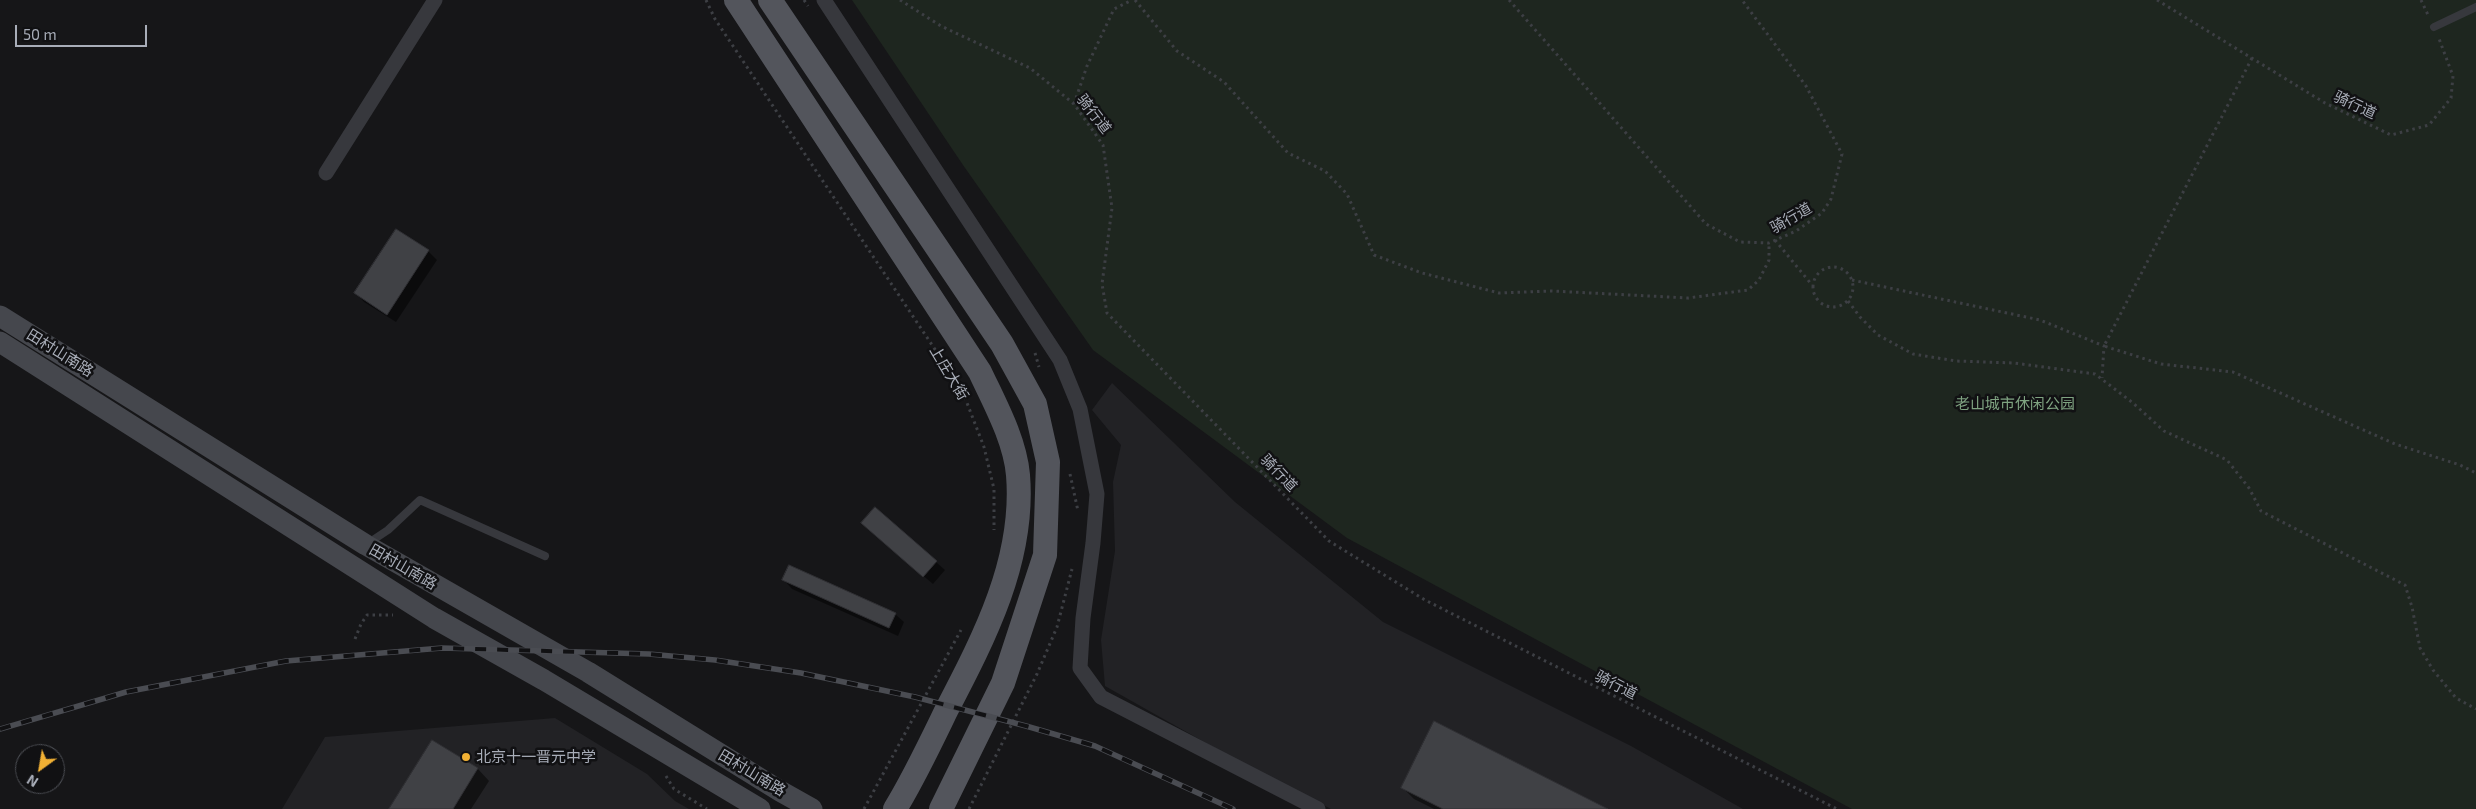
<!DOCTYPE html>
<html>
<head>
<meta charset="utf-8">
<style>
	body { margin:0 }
	#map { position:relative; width:2476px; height:809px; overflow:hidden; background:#161618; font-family:"Exo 2",sans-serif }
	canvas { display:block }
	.north { position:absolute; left:15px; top:744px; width:50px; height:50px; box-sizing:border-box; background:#111113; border:1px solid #4d4f55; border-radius:50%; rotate:212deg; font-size:14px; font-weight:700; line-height:20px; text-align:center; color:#a8adb8 }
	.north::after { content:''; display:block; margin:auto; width:18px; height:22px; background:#f2b134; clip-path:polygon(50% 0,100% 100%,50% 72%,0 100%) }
	.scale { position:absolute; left:15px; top:25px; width:132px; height:22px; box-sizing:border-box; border:2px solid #a8adb8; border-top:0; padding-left:6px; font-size:15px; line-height:18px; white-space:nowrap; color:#a8adb8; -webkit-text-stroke:4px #111113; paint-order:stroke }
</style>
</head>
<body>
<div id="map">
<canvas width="2476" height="809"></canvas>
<div class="north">N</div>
<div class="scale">50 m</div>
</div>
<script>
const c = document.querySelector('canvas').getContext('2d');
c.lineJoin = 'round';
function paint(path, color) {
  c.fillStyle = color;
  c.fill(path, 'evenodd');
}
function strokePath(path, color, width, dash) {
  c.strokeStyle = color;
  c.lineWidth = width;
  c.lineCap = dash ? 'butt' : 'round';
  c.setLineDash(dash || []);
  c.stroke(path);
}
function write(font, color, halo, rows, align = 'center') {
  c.font = font + ' "Exo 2","Noto Sans SC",sans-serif';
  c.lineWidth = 5;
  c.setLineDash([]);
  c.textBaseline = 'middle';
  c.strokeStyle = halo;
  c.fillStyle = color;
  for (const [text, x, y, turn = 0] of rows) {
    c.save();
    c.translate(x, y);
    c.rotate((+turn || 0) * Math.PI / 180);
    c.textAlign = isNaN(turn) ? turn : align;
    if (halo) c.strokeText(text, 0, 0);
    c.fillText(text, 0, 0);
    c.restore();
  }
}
const built = new Path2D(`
	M1112,383L1235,502L1383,622L1631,746L1743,809H1331L1222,752L1105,686L1101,640L1115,551L1113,482L1121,445L1092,410Z
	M555,718L647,774L675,801L689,809H282L325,737Z`);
const green = new Path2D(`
	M852,0H2476V809H1852L1347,538L1093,350L963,165Z`);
const shadow = new Path2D(`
	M396,231L428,251L437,260L396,322L364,302L356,293Z
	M871,532L936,562L945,570L933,584Z
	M784,580L895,614L904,622L898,636L792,589Z
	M432,741L478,769L489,781L471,809H390Z
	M1402,787L1598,809H1434L1414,799Z`);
const building = new Path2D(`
	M396,229L429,250L387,315L354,293Z
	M875,507L937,561L923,577L861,523Z
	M789,565L896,613L889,628L782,580Z
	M1434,721L1608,809H1443L1401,788Z
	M432,740L478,768L453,809H389Z`);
const path = new Path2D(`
	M706,0L715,19L962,390L984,447L994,489V530
	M804,0L808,6
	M900,0L941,26L1030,68L1074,104L1103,145L1112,208L1102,284L1107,313L1329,541L1425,600L1837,809
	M1135,0L1177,51L1224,82L1288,153L1325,171L1347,194L1374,255L1422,273L1499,293L1552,291L1688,298L1748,290L1759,280L1769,260V243
	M1509,0L1706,224L1740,242L1769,243L1796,231L1822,213L1831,199L1842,154L1806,86L1742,0
	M2157,0L2325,103L2391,135L2429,125L2451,98L2453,76L2438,36
	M2421,0L2429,17
	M2252,58L2104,346L2161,364L2233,372L2395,444L2460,465L2476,473
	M1074,104L1087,66L1114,9L1132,0
	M1775,240L1812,285
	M1813 287a20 20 0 1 1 40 0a20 20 0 1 1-40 0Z
	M1852,280L2040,320L2104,346L2102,378
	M1848,301L1860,317L1878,335L1913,354L1956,361L2014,363L2095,374L2133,403L2164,431L2227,460L2249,488L2261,511L2405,585L2412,607L2420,648L2433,670L2456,698L2476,709
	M1035,353L1039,367
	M1070,474L1078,511
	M355,639L361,624L367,615H393
	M666,776L674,789L707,809
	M864,809L961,630
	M969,809L1037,674L1057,627L1072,569`);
const service = new Path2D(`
	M2434,27L2476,7
	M367,544L388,530L420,500L545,556`);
const minor = new Path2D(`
	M824,0L1060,360L1080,409L1097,494L1093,543L1083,618L1080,668L1101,697L1318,809
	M326,173L435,0`);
const secondary = new Path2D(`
	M0,316L366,545L588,672L780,791L812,809
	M0,342L434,618L544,680L760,809`);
const primary = new Path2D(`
	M736,0L980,372C995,404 1015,440 1018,475C1025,560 984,638 946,711C930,744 914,778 895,809
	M770,0L1002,344L1035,404L1048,462L1045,555L1003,683L941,809`);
const rail = new Path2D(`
	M0,729L126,692L286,661L442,648L649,654L715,660L801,673L915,697L1026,726L1095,746L1233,809`);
const markers = [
	[466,757,5,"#f2b134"]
];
const streetNames = [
	["骑行道",2355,105,25],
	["骑行道",1094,114,52],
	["骑行道",1791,218,-30],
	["田村山南路",60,353,32],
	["上庄大街",949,373,59],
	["骑行道",1279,473,46],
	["田村山南路",403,567,30],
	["骑行道",1616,685,27],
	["田村山南路",752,773,31]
];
const parkNames = [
	["老山城市休闲公园",2015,404]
];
const poiNames = [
	["北京十一晋元中学",476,757]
];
paint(built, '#222225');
paint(green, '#1e261f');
paint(shadow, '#0007');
paint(building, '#404145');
strokePath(building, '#303034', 1);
strokePath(path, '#3d3f44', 3, [2.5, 4]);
strokePath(service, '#37383d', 8);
strokePath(minor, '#37383d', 15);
strokePath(secondary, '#45474d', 21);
strokePath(primary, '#53555c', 24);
strokePath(rail, '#4a4c52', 5.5);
strokePath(rail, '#111113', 4, [11]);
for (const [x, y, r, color] of markers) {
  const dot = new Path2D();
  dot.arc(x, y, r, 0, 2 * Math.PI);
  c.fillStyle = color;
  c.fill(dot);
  strokePath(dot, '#111113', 2);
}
write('15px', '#a8adb8', '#111113', streetNames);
write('15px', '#7fa381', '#111113', parkNames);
write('15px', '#a8adb8', '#111113', poiNames, 'left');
</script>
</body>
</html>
